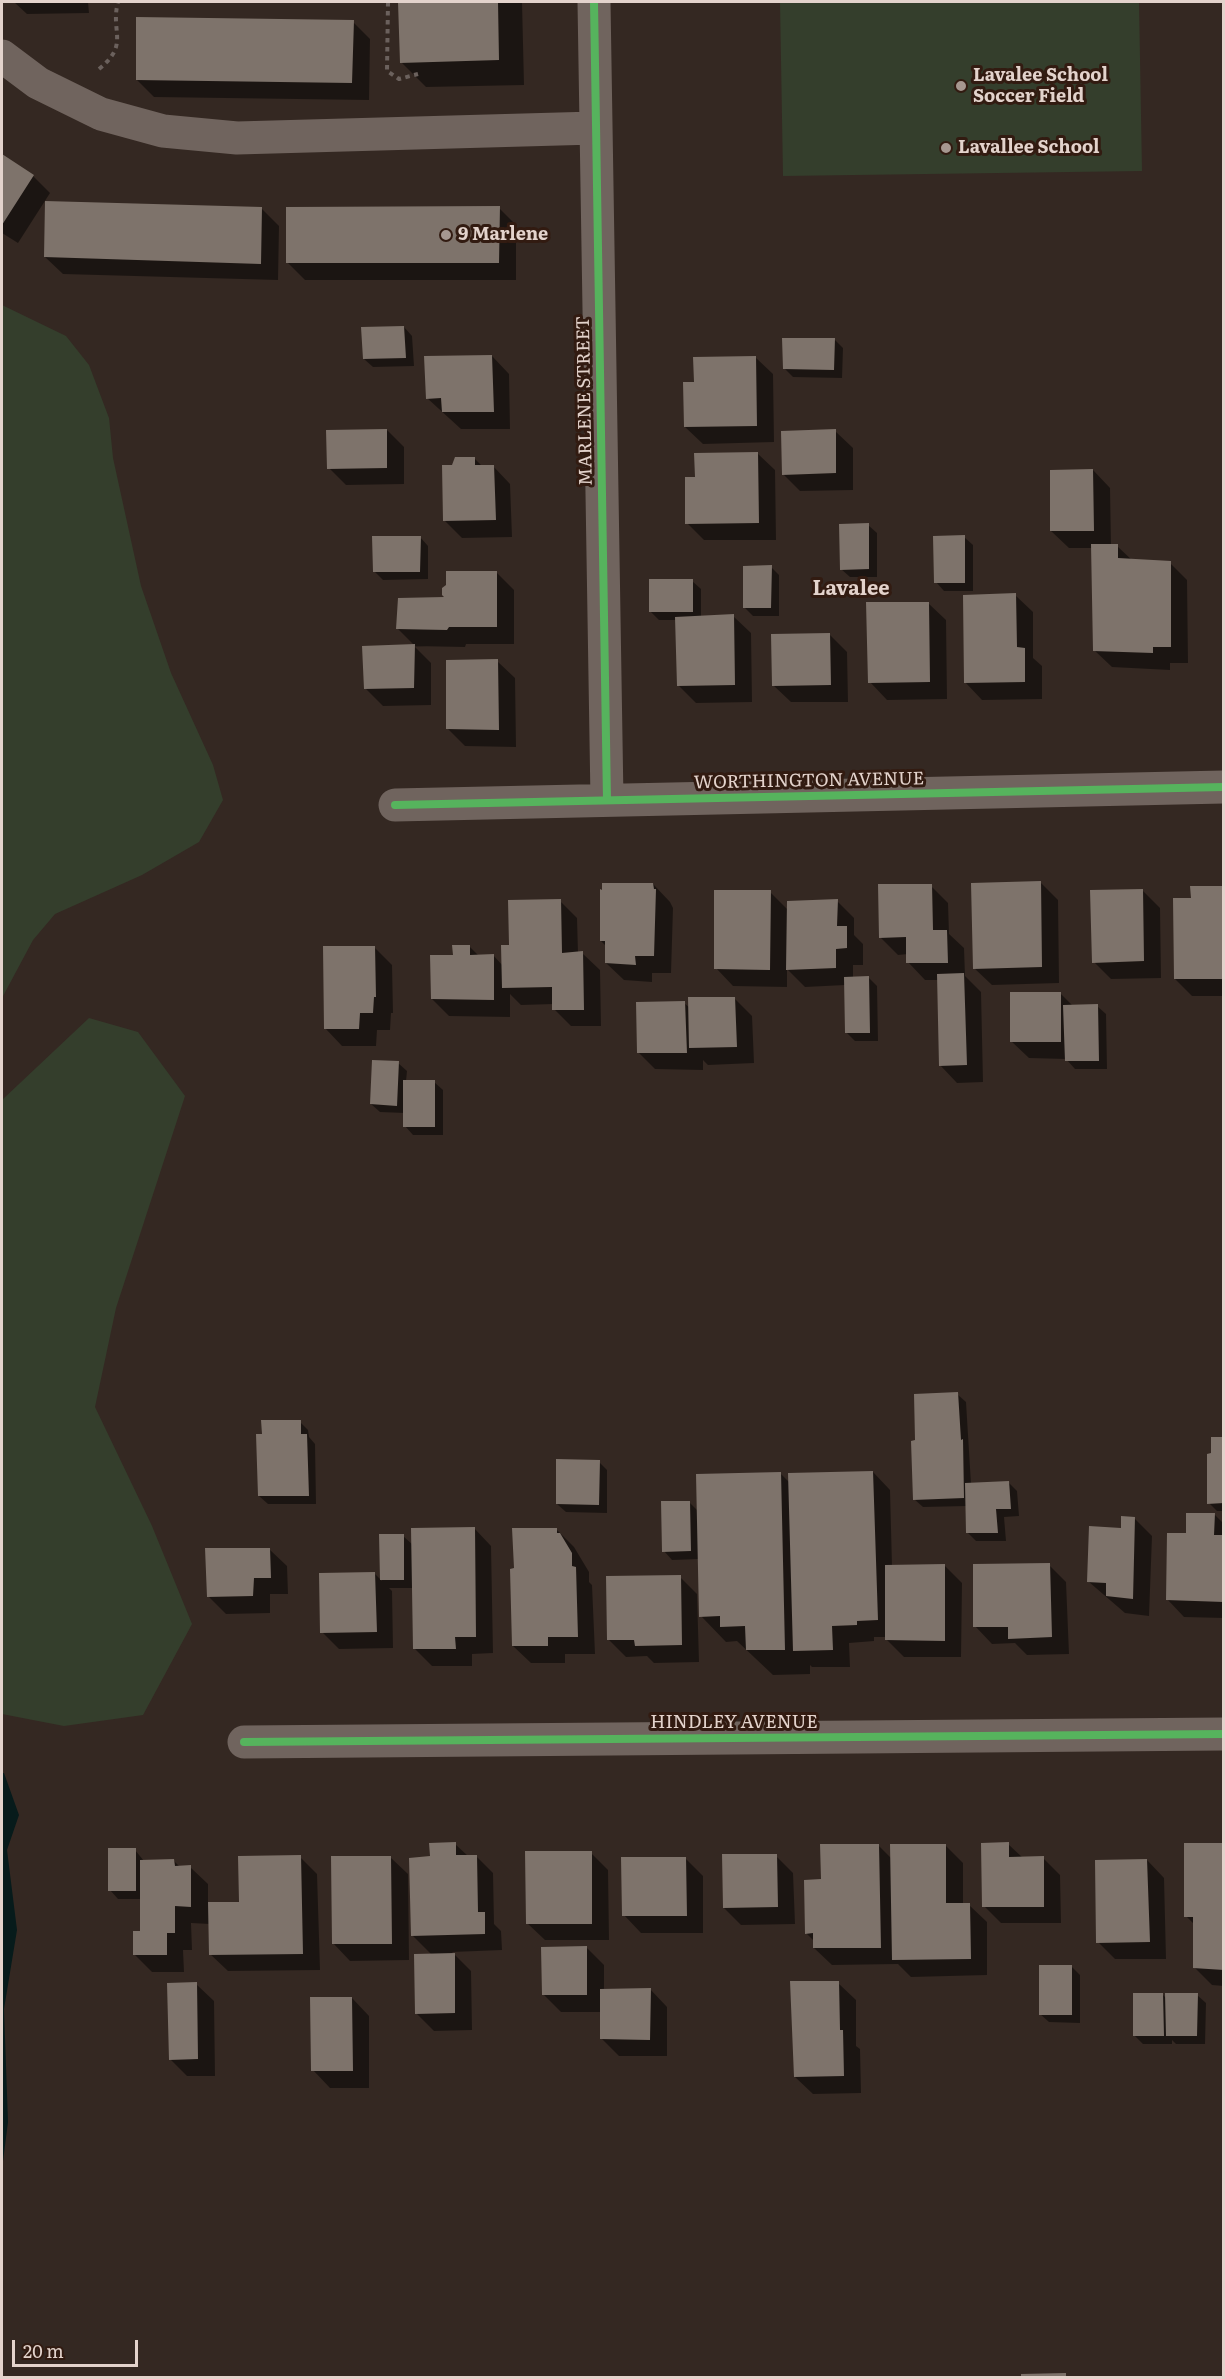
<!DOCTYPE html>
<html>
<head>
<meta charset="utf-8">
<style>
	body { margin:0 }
	#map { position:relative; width:1225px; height:2379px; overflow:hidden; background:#342822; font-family:Literata,serif }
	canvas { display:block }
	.frame { position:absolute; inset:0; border:3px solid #e3d3cc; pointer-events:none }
	.scale { position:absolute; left:12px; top:2340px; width:126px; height:27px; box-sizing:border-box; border:3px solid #e3d3cc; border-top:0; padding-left:8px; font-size:18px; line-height:21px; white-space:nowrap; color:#e3d3cc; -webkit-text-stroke:4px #321b11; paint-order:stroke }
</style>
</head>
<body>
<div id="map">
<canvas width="1225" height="2379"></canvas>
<div class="frame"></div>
<div class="scale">20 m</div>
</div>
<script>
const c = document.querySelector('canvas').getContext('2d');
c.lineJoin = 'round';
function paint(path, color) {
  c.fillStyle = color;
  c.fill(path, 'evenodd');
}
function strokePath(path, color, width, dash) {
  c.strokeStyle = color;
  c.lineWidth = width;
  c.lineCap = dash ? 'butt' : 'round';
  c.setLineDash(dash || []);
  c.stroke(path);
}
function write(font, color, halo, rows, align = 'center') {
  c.font = font + ' Literata,serif';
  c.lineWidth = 6;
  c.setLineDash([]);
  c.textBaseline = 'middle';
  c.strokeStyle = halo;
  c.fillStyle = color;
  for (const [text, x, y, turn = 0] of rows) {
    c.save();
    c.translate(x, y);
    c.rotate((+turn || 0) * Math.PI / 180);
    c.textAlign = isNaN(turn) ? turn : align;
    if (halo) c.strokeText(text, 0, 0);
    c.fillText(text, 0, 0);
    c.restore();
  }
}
const green = new Path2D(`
	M780,2H1139L1142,171L783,176Z
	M2,305L66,336L89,365L109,418L113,458L141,586L171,673L213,765L223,800L199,842L142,875L55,914L33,940L2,998Z
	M89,1018L138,1032L185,1096L116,1308L95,1407L152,1526L192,1624L143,1715L64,1726L2,1714V1100Z`);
const water = new Path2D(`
	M2,1773H4L19,1815L7,1850L17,1930L4,2009L8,2122L2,2169Z`);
const shadow = new Path2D(`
	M14,2H88L89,13L27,14Z
	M400,2H522L524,85L426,87L401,62Z
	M353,22L370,39L369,100L154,97L137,80Z
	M2,156L33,176L50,193L18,243L2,233Z
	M499,208L516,225V280H305L288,263Z
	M262,209L279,226L278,280L63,274L45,257Z
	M404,327L412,336L414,366L373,367L364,359Z
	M834,339L843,348L842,378L793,377L785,369Z
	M492,356L509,374L510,429H461L427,398Z
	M755,357L773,374L774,442L703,444L685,427L695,384Z
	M387,430L404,447V484L346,485L329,468Z
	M835,431L853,448V490L800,491L783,474Z
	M757,453L775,470L776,540H704L687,523L697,478Z
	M474,458L483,467L493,466L510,484L512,537L462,538L445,521L453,467Z
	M1093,470L1110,488L1111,546H1117L1133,561L1170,563L1187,580L1188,663H1170V670L1112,667L1094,650L1093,548H1069L1051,531Z
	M868,525L877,533V577H850L841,569Z
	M420,537L428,546V579L383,580L375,572Z
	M964,537L973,545V591H944L936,582Z
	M771,567L779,575V616H753L745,608Z
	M496,572L514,590V644H466L465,647L414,646L431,663V705L383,706L366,689L415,646L398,629Z
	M692,581L701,589V617L733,616L751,633L752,702L696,703L679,686L676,620H659L650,611Z
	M1015,595L1033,612V658L1042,666V699L982,700L965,682Z
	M928,603L946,620L947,699L887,700L870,682Z
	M829,634L847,652L848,702H791L773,685Z
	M497,661L515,678L516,747L465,746L448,729Z
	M1040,882L1058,900L1059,983L992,985L974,968Z
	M653,884L670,902L673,908L671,973H652V982L624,980L606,963V946L601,941Z
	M931,886L948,903L949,934L964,948L965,976L981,992L983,1082L957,1083L940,1065L938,980H925L908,962V954L898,955L881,938Z
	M1223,887L1224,996H1192L1175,979L1192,900Z
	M1143,891L1160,908L1161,978L1111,979L1094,962Z
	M770,892L788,910L837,901L854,918V935L863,944V965H853V978H869L877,986L878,1041H855L846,1032L845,985L805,987L787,969V987L733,986L716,968Z
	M560,901L577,918L578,953H582L600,970L601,1026H571L554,1009V1004L521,1005L510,994V1017L449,1016L432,999L455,957L469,946L479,956L493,955L503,966L510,946Z
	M375,948L392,965L393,1013H391L390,1030H377L376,1046H342L325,1028Z
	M1060,993L1073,1006H1097L1106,1014L1107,1069H1075L1066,1059L1029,1058L1011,1041Z
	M734,998L752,1016L754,1063L708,1065L703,1060V1070L655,1069L638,1052L684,1003L690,1008Z
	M398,1063L407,1071L406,1081L434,1082L443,1090V1135H413L405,1126V1113L380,1112L371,1104Z
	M957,1394L966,1402L971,1484L1009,1483L1017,1491L1019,1516L1004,1517L1006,1541H976L968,1533L967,1506L923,1507L914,1499Z
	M300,1422L308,1430L309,1437L315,1444L316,1504H268L259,1496Z
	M1224,1439V1511H1217L1209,1503L1213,1454Z
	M599,1462L607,1470V1513L566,1512L557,1504Z
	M873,1472L890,1490L892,1566L944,1565L962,1583L961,1657H904L887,1640V1637H874V1641L849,1643L850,1667H812L810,1665V1674L773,1675L737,1641L726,1642L701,1616L699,1559L672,1560L664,1551L689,1502L698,1511L780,1473L790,1483Z
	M1214,1514L1224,1524V1618L1184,1617L1167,1599L1187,1535Z
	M1135,1519L1152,1536L1149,1616L1125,1613L1089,1582L1122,1529Z
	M474,1528L491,1546L493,1653L472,1654V1666H432L415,1649L414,1588H389L392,1591L393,1648L339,1649L322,1632L374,1573L382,1581L381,1536H403L413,1545Z
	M556,1529L574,1547L589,1572V1582L592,1585L595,1654H565V1663H531L513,1646L515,1569Z
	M269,1549L287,1566L288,1594H270V1613L226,1614L208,1596Z
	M1049,1565L1066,1582L1069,1654L1027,1655L1015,1643L992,1644L975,1626Z
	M680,1577L697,1594L699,1662L654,1663L647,1656L626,1657L608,1639Z
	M455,1844L468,1856H476L493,1873L494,1924L501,1931L502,1950L452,1952L471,1971L472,2030L434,2031L416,2013L432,1955L412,1935L432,1857Z
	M1008,1844L1023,1858H1043L1060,1875L1061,1923H1001L984,1906Z
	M878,1845L891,1858L945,1845L963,1863V1905H969L987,1922V1975L911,1977L898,1964L832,1965L814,1948V1941L806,1933L822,1881Z
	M1224,1845V1986L1212,1985L1195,1968V1925L1186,1916Z
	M135,1850L144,1861H174L180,1867H190L208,1884V1904H241L300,1857L317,1874L320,1970L228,1971L210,1954V1924L191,1923L192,1950H183L184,1972H152L135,1955L142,1933V1899H118L110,1890Z
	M591,1853L608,1870L609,1940H545L527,1923Z
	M776,1856L793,1873L795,1924L741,1925L724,1908Z
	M390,1857L408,1874L409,1960L350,1961L333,1943Z
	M685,1858L703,1876V1933H641L624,1915Z
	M1147,1860L1164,1878L1166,1959H1115L1098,1942Z
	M587,1948L604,1965V1990L650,1989L667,2007V2056H619L602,2039L601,2012H561L544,1995Z
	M1071,1966L1080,1975V2023L1049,2022L1040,2014Z
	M838,1983L856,2000V2046L860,2049L861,2093L813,2094L795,2077Z
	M196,1984L214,2001L215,2076H187L170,2059Z
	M1163,1995L1167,1999L1197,1995L1206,2003L1205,2044H1176L1172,2040V2044H1143L1134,2035Z
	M352,1998L369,2016V2088H330L313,2070Z`);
const building = new Path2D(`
	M398,2H498L499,60L400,63Z
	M136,17L354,20L352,83L136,80Z
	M2,154L34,175L2,225Z
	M45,201L262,207L261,264L44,257Z
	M500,206L499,263H286V207Z
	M404,326L406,358L363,359L361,327Z
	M782,338H835L834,370L783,369Z
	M492,355L494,412H442L441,398L426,399L424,356Z
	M756,356L757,426L684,427L683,382H694L693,357Z
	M387,429V468L327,469L326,430Z
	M836,429V473L782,475L781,431Z
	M758,452L759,523L685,524V477H695L694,453Z
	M455,457H475V465H494L496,520L443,521L442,465H452Z
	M1093,469L1094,531H1050V470Z
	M869,523V569L840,570L839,524Z
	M965,535V583H934L933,536Z
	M372,536H421L420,572H373Z
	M1091,544H1118V558L1171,561V647H1153V653L1093,651Z
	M772,565L771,608H743V566Z
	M446,571H497V627H449L447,630L396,629L398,598L444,597L442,595V588L446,585Z
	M649,579H693V612H649Z
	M1016,593L1017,647L1025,648V682L964,683L963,595Z
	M866,602H929L930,682L868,683Z
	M734,614L735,685L677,686L675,617Z
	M830,633L831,685L772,686L771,634Z
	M415,644L414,688L364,689L362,646Z
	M498,659L499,730L446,729V660Z
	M1041,881L1042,967L973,969L971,883Z
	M602,883H653L654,889H656L654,956H635L636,965L605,963V941H600V889L602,890Z
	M878,884H932L933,930H947L948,963H906V937L879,938Z
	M1190,886H1223L1224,979H1174L1173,898H1191Z
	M1143,889L1144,961L1092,963L1090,890Z
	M714,890H771L770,970L714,969Z
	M561,899L562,953L583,951L584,1010H552V987L502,988L501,945H509L508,900Z
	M838,899L837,926H847V948L836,949V968L786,970L787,901Z
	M452,945H470V955L494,954V1000L431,999L430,955H453Z
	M323,946H375L376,997H374L373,1013H360L359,1029H324Z
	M964,973L967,1065L939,1066L937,974Z
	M869,976L870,1033H845L844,977Z
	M1010,992H1061V1042H1010Z
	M688,997H735L737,1047L689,1048Z
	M685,1001L687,1053H637L636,1002Z
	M1098,1004L1099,1061H1065L1063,1005Z
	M372,1060L399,1061L397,1106L370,1104Z
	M403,1080H435V1127H403Z
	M958,1392L961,1440L963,1439L964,1498L913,1500L911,1441L915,1440L914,1394Z
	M261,1420H301V1434H307L309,1496H258L256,1434H262Z
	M1211,1437H1224V1503L1207,1504V1454L1211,1453Z
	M556,1459L600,1460L599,1505L556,1504Z
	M873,1471L878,1620L857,1621V1625L832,1626L833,1650L793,1651L788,1473Z
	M781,1472L785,1650H746L745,1626L720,1627V1616L699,1617L696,1474Z
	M1009,1481L1011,1509H996L998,1533H966L965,1483Z
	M661,1501H690L691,1551L662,1552Z
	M1186,1513H1215L1214,1535H1224V1602L1166,1600L1167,1533H1186Z
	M1121,1516L1135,1517L1133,1599L1106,1596V1583L1087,1582L1089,1526L1121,1528Z
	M475,1527L476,1637H455L456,1649H413L411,1528Z
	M512,1528H557V1533H560L572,1553V1566L576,1567L578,1637H548V1646H512L510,1569L514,1568Z
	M379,1534H404V1580H380Z
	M205,1548H270L271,1578H254L253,1596L207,1597Z
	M1050,1563L1052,1637L1008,1639V1627H973V1564Z
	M945,1564V1641L885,1640V1565Z
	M375,1572L377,1632L320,1633L319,1573Z
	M681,1575L682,1645L635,1646L634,1640H607L606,1576Z
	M456,1842V1855H477L478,1912H485V1934L411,1936L409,1858L430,1856L429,1843Z
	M1009,1842V1857L1044,1856V1907H982L981,1843Z
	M1184,1843H1224V1970L1193,1968V1917H1184Z
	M820,1844H879L881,1948H813V1933L805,1934L804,1880L821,1879Z
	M890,1844H946V1903H970L971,1959L892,1960Z
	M108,1848H136V1891H108Z
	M525,1851H592V1924H526Z
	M722,1854H777L778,1907L723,1908Z
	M301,1855L303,1954L209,1955L208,1902H239L238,1856Z
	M331,1856H391L392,1944H332Z
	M621,1857H686L687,1916H622Z
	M174,1859L175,1866L191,1865V1907L175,1906V1933H167V1955H133V1931H140V1860Z
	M1147,1859L1150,1942L1096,1943L1095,1860Z
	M587,1946V1995H542L541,1947Z
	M455,1953V2013L415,2014L414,1954Z
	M1039,1965H1072V2015H1039Z
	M790,1981H839L840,2030H843L844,2076L794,2077Z
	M197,1982L198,2059L169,2060L167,1983Z
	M651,1988L650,2040L600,2039V1989Z
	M1133,1993H1163L1164,2036H1133Z
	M1165,1993H1198L1197,2036H1166Z
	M310,1997H352L353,2071H311Z
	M1066,2373V2378H1021V2374Z`);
const path = new Path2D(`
	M388,2L387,71L399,79L418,74
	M99,69C130,44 110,32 118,2`);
const minor = new Path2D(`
	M594,2L607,800
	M2,56L38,83L101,114L163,131L237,138L595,128
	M395,805L1224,787
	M244,1742L1224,1734`);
const cycleway = new Path2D(`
	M594,2L607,800
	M395,805L1224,787
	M244,1742L1224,1734`);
const markers = [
	[961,86,6,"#a69790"],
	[946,148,6,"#a69790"],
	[446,235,6,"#a69790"]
];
const poiNames = [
	["Lavalee School",973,76],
	["Soccer Field",973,97],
	["Lavallee School",958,148],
	["9 Marlene",458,235]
];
const streetNames = [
	["MARLENE STREET",585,401,-91],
	["WORTHINGTON AVENUE",809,781,-1],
	["HINDLEY AVENUE",734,1723]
];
const neighbourhoodNames = [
	["Lavalee",851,589]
];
paint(green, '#343e2c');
paint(water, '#071b1b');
paint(shadow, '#0007');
paint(building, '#7e736b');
strokePath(path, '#6b615d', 4, [4.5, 4.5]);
strokePath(minor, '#70645e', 33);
strokePath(cycleway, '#56b35d', 8);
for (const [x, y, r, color] of markers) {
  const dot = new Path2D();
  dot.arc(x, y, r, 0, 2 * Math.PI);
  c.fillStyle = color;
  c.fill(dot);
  strokePath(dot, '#321b11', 2);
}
write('bold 18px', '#e3d3cc', '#321b11', poiNames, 'left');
write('18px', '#e3d3cc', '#321b11', streetNames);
write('bold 20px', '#e3d3cc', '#321b11', neighbourhoodNames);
</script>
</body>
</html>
